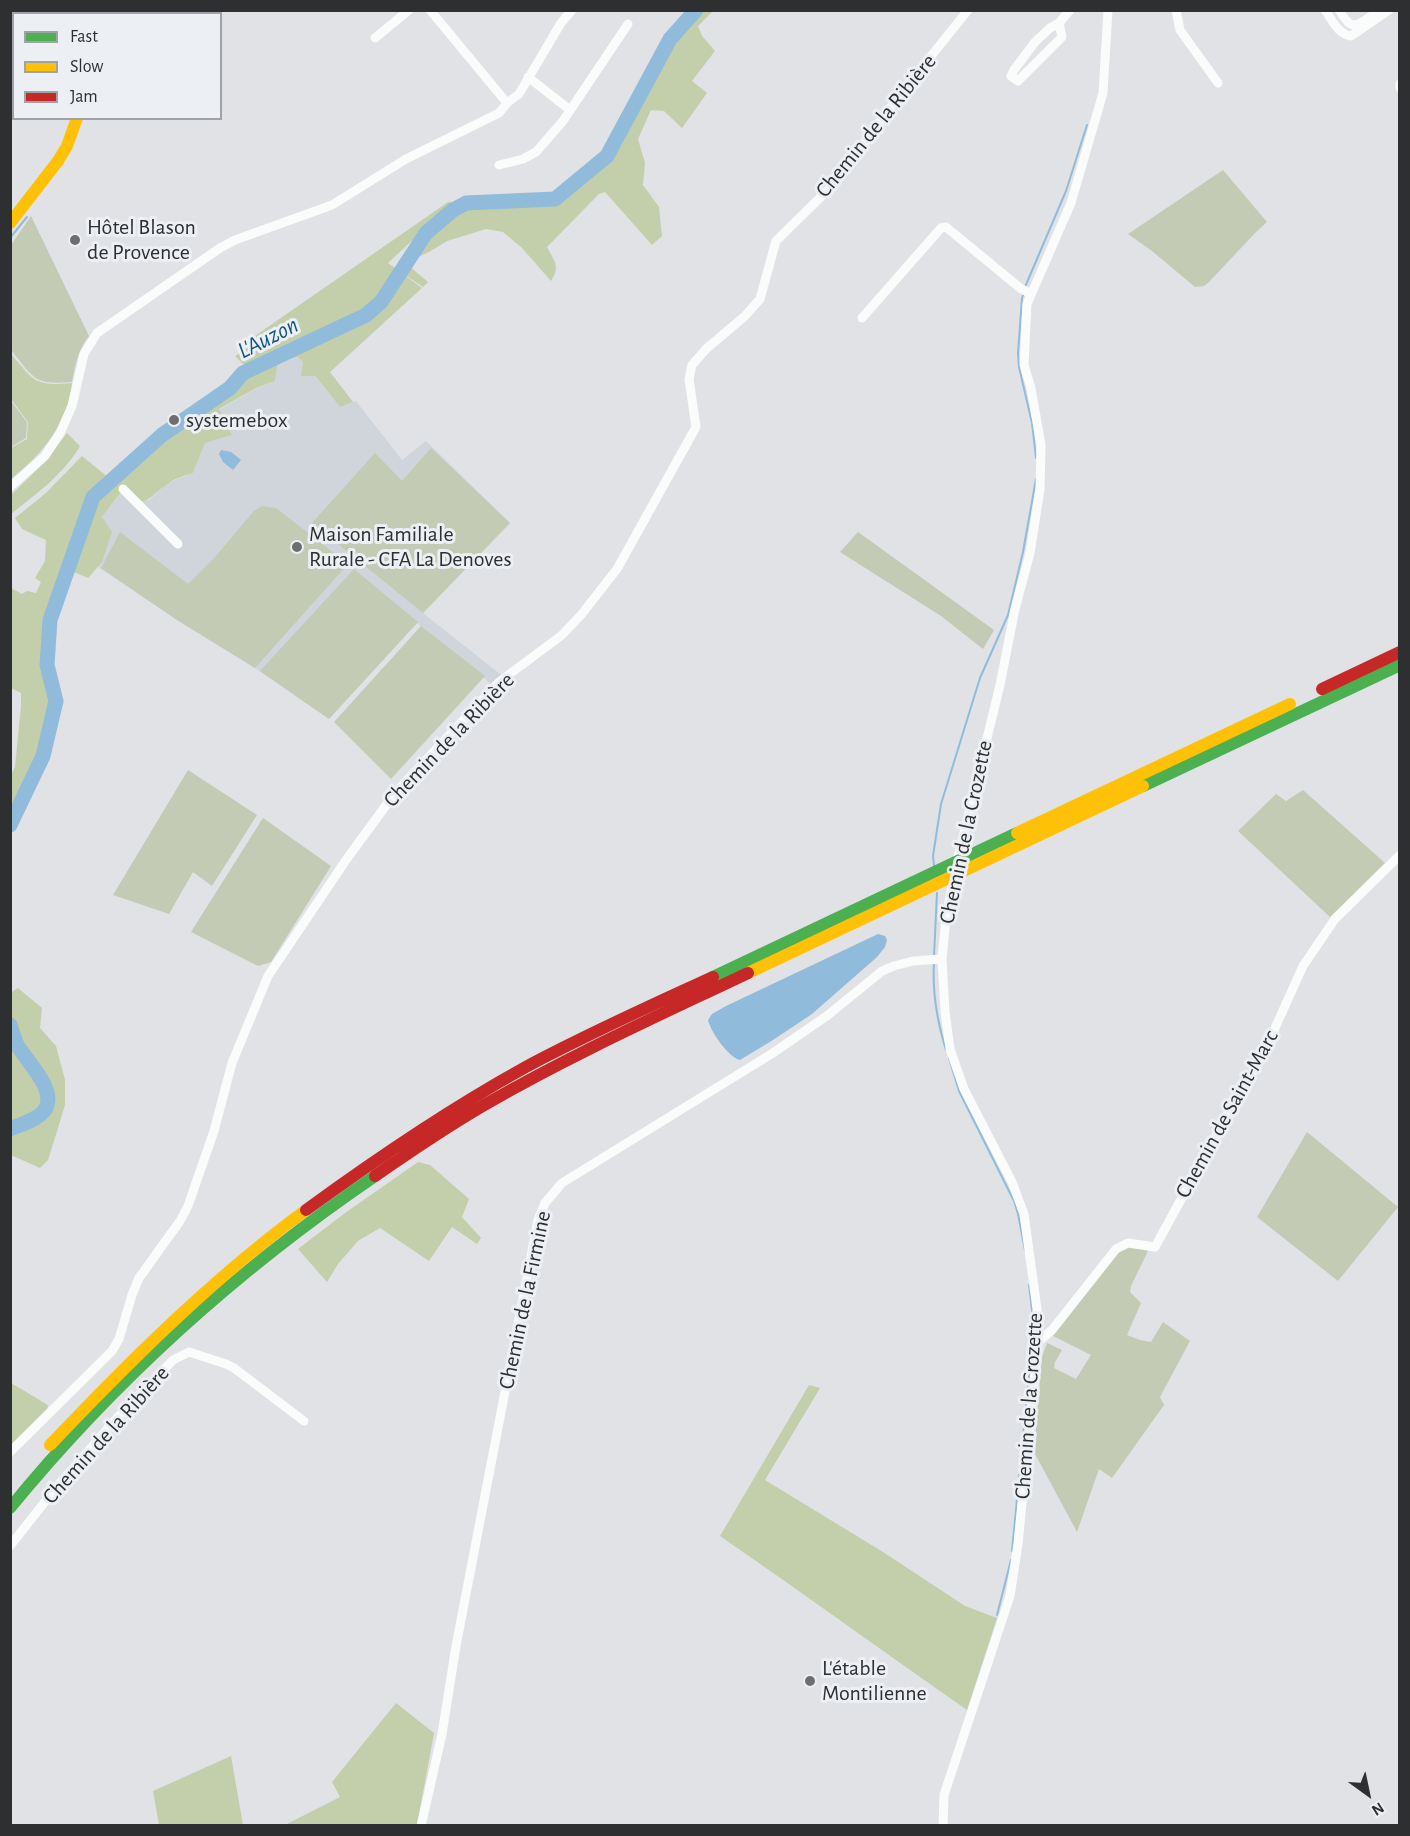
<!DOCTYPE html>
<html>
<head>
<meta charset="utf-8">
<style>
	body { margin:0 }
	#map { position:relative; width:1410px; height:1836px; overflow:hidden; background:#e0e2e5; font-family:"Alegreya Sans",sans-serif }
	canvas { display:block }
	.frame { position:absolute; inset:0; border:12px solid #2e2f31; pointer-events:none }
	.legend { position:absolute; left:12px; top:12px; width:210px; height:108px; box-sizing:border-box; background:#eceff4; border:2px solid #a0a2a6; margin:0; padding:8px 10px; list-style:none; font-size:18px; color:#2e2f31 }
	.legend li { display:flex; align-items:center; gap:12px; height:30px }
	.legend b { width:30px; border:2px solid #a0a2a6 }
	.north { position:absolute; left:1338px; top:1764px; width:60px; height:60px; -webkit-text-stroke:4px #eceff4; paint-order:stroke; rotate:147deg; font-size:16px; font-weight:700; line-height:24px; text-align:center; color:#2e2f31 }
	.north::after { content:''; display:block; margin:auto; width:21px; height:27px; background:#2e2f31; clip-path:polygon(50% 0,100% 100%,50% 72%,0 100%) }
</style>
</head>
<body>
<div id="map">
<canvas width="1410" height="1836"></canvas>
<div class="frame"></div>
<ul class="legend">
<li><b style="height:8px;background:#4caf50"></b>Fast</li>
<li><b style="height:8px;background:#ffc107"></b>Slow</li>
<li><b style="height:8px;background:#c62828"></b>Jam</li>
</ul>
<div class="north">N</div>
</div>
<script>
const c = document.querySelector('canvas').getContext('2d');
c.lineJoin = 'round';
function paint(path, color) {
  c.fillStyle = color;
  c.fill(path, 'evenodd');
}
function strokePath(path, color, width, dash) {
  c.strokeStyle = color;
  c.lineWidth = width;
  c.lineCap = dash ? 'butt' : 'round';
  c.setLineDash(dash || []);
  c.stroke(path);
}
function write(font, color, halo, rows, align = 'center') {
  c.font = font + ' "Alegreya Sans",sans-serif';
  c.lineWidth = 6;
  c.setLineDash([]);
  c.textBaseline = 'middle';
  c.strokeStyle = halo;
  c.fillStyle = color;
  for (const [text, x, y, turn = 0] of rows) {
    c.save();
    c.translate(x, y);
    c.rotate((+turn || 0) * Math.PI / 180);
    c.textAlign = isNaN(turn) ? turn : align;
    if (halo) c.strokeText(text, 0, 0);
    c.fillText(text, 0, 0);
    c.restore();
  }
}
const built = new Path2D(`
	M296,357L303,362L340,407L356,401L402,460L426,441L510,523L423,613L510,682L501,692L417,623L329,719L255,668L177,620L98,567L102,517L120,493L149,500L168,483L193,473L205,443L232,435L219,410L257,388L275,381L278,363Z`);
const green = new Path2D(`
	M1223,170L1267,222L1256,232L1209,282L1204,286L1195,287L1152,251L1128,234Z
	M31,216L89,336C78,349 75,366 72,382C33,385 34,378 11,350V245Z
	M11,401L27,422L26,438L11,447Z
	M431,448L510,523L423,613L312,523L375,453L402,481Z
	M262,506L276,508L348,564L255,668L177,620L101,568L120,532L188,584L215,557L254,511Z
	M858,532L994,630L983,649L941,616L840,552Z
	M354,569L418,622L329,719L260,671Z
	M421,626L485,676L391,779L334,722Z
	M188,770L257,815L212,886L193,872L169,914L113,895Z
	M1303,790L1385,863L1330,917L1238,831L1276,794L1286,801Z
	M263,818L331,866L271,962L258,966L191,932Z
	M1307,1132L1398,1207L1338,1281L1257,1217Z
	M1133,1244L1148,1251L1131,1286L1130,1292L1141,1303L1127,1335L1140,1340L1151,1342L1163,1322L1190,1341L1160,1397L1164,1405L1112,1478L1099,1469L1077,1532L1034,1452L1042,1357L1047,1343L1062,1350L1055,1362L1054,1368L1076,1379L1091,1355L1053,1336L1111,1260L1127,1245Z`);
const forest = new Path2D(`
	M699,11H713L698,26L702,36L715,51L692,81L707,93L682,128L664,111L651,110L638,139L645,163L643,185L659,207L662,236L652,245L605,192L599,194L547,247C554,261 561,266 551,281L522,248L503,232L486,229L447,241L429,252L414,259L409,266L428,282L423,287L402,273C418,245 437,220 466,204L558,200L608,159L671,39Z
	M448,202H459L419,234L388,263L422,288L330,372L353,402L340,407L315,376H301L303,362L297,357L278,362L275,381L256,388L219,409L232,435L205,443L193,473C184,476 173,479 166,485C143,502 148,507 120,493L102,517L112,532L102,562L88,578L64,568L46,618L43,665L52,700L39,755L11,817V775L15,767L21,706V693L11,688V588L22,594L27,591L36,593L41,582L35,578L45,561L46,540L22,529L15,518L46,493L82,456L109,478L156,436L228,389L234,378L243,372L244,365L235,356L240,353L239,347Z
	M10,353C34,380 33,387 72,383C68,424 42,454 11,479V448L27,439L28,422L11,399Z
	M67,433L80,446C64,474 35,495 11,514V495L44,463Z
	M18,988L42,1008L40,1028L56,1046L65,1080V1105L58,1128L48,1160L40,1168L11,1155L10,993Z
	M418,1162L430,1165L469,1199L462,1217L481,1238L477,1244L452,1227L429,1261L380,1228L358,1241L338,1264L327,1282L298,1249L345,1213Z
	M11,1383L48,1405L47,1410L11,1447Z
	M809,1385L820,1388L765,1480L883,1552L965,1606L997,1618L967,1710C885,1653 803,1593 720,1536Z
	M396,1703L434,1733L417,1825L283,1826L340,1797L332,1782Z
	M231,1756L243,1825H159L153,1791Z`);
const water = new Path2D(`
	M221,450L231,452L241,460L233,470L223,462L219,454Z
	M878,934L885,936L887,940L885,947L877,957L812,1014L773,1040L740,1060C728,1057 711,1032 708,1020L712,1014L726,1006Z`);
const stream = new Path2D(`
	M10,238L27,217
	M1025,287L1066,191L1087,125
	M1024,293L1022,298L1018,353L1019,367L1032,423L1036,458
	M934,866L933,856L941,804L980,678L1008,615L1023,552L1036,479
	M934,956L937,893
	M934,961C932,992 937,1021 946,1050
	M949,1058L959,1091L1014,1201L1018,1214L1025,1250
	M1029,1285L1033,1318
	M1012,1551L1033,1333
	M997,1615L1011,1560`);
const river = new Path2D(`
	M10,825L43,756L56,701L47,665L50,620L93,497L162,435L230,388L243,373L366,315L381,302L426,233L453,210L466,203L555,199L607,156L670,39L696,10
	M10,1025C12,1031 14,1037 16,1043C25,1060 56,1088 46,1108C40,1119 22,1124 10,1129`);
const street = new Path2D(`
	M33,10V14
	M430,10L507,103
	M1176,10L1180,30L1218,83
	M1325,10C1332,20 1338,34 1351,36L1389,10
	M1339,10C1353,34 1357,25 1376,13
	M1059,23L1062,37L1018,81L1011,76L1014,70L1035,42L1050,28L1059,23L1070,10
	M375,38L409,10
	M528,77L570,110
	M1400,84V88
	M499,165L523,159L536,152L563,121L628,24
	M862,318L941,228L946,227L1020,288L1031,294
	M10,487L45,456L60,433L72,406L84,354L97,333L220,248L235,240L332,205L406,159L499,113L507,103L519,94L561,23L572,10
	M123,489L178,544
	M957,861L1000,685L1015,609L1030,553L1040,489L1041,445L1031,388L1024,365L1027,304L1071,203L1103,93L1108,10
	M1038,1342L1052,1330L1116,1249L1128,1243L1155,1247L1231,1108L1273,1039L1275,1028L1303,966L1335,919L1400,855
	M10,1452L112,1351L119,1339L132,1295L139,1278L180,1221L188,1206L214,1131L232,1063L268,976L346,860L395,793L499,682L562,635L581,615L617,569L696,427L689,379L692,365L706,349L745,316L760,299L776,241L833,185L899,96L968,10
	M10,1546L55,1489L117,1418L173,1360L189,1352L226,1364L234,1368L304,1421
	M421,1826L442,1734L456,1646L538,1220L545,1203L562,1183L773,1053L828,1015L882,971L894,966L913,961L942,959
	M943,1826L944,1795L1010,1596L1018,1544L1038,1342L1037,1309L1024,1214L1012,1182L964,1089L950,1049L945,1012L942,959L946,918L954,875`);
const fast = new Path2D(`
	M1143,786L1400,665
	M713,977L1017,833
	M10,1508C114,1381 240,1268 375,1176`);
const slow = new Path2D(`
	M122,14L123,10
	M10,223L58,161L67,146L77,118
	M1017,833L1290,704
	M748,973L1143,786
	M50,1445C130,1361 212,1279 306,1210`);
const jam = new Path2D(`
	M1322,689L1400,652
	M375,1176C411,1151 448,1126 486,1104C571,1055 660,1015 748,973
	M306,1210C376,1159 448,1110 524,1068C585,1035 650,1006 713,977`);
const markers = [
	[75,240,6,"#6c6e70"],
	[174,420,6,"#6c6e70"],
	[297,547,6,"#6c6e70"],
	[810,1681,6,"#6c6e70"]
];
const streetNames = [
	["Chemin de la Ribière",876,126,-51],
	["Chemin de la Ribière",449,740,-46],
	["Chemin de la Crozette",966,832,-78],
	["Chemin de Saint-Marc",1227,1114,-61],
	["Chemin de la Firmine",525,1300,-78],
	["Chemin de la Crozette",1029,1406,-86],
	["Chemin de la Ribière",106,1435,-48]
];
const poiNames = [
	["Hôtel Blason",87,227],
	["de Provence",87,252],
	["systemebox",186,420],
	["Maison Familiale",309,534],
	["Rurale - CFA La Denoves",309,559],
	["L'étable",822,1668],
	["Montilienne",822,1693]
];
const waterNames = [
	["L'Auzon",268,338,-27]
];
paint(built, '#d0d5dc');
paint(green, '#c3cbb4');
paint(forest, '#c3ceab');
paint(water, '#91bbda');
strokePath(stream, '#91bbda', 2);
strokePath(river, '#91bbda', 15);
strokePath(street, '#fafbfb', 9);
strokePath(fast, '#4caf50', 12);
strokePath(slow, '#ffc107', 12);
strokePath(jam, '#c62828', 12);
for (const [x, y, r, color] of markers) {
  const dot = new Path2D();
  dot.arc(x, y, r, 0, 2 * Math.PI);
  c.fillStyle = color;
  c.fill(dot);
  strokePath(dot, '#eceff4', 2);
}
write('22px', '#2e2f31', '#eceff4', streetNames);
write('22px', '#2e2f31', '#eceff4', poiNames, 'left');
write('italic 24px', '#0f5680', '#eceff4', waterNames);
</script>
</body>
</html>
